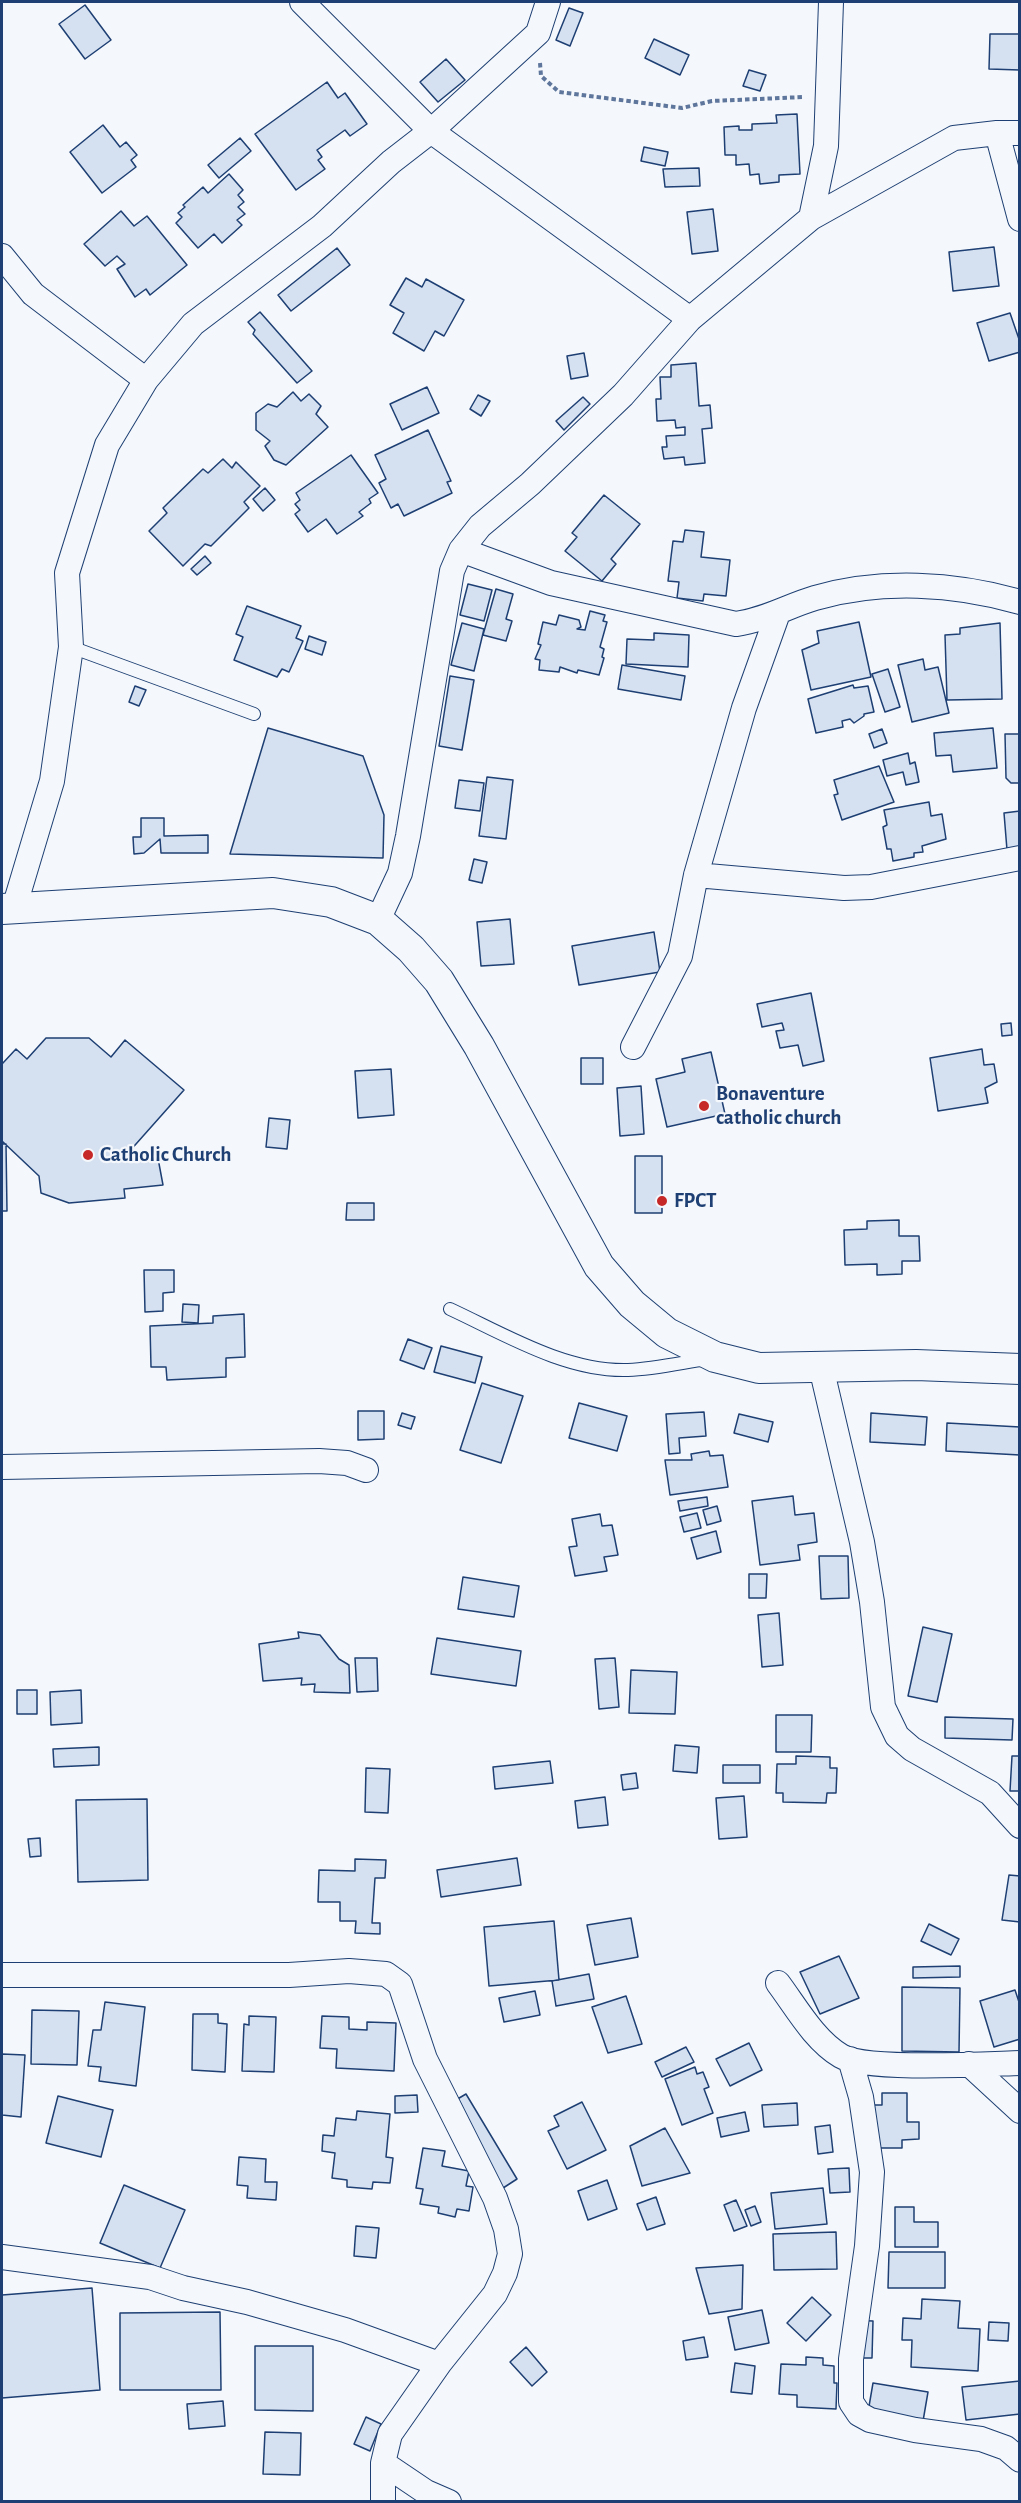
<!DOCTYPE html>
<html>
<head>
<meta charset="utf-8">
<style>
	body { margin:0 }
	#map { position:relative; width:1021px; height:2503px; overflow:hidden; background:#f4f7fb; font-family:"Alegreya Sans",sans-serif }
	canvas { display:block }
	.frame { position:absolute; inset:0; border:3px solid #1d3f73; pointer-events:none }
</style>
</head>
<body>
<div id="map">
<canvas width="1021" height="2503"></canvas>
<div class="frame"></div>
</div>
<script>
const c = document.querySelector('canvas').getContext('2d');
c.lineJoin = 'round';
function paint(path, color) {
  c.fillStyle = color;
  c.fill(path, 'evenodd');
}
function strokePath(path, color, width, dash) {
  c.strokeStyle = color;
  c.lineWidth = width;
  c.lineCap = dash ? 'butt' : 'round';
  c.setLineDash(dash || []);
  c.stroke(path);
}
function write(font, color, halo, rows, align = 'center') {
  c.font = font + ' "Alegreya Sans",sans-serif';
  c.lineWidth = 4.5;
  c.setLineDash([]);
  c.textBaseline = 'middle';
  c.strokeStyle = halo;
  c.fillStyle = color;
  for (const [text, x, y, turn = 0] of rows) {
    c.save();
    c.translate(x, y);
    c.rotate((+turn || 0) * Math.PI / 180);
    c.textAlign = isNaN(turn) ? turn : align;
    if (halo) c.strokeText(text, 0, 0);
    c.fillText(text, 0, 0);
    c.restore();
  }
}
const building = new Path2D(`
	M85,5L111,40L85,59L59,24Z
	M569,8L583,13L570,46L556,40Z
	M990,34H1020V70L989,69Z
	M654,39L689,55L680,75L645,58Z
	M446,59L465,80L438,102L420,82Z
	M749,70L766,75L760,91L743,86Z
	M327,82L338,98L345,93L367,124L350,136L345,130L317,150L322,157L318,160L325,169L296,190L255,134Z
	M797,114L800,174L779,175V182L760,184L759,174L750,175L749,164L736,165V155H725L724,127L739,126V130H752V124L777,123L776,115Z
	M103,125L120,147L126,142L137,155L131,160L136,167L102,193L70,152Z
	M240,138L251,151L219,178L208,165Z
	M644,147L668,152L665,166L641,161Z
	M699,168L700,186L665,187L663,169Z
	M229,174L243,190L238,195L244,202L238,207L245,214L237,220L242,225L222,243L214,234L198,248L176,223L182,217L178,213L185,207L183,205L203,187L208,193Z
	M713,209L718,251L692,254L687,212Z
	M121,211L134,226L147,216L187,265L150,295L146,289L135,297L117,269L125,264L117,256L105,266L84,244Z
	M994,247L999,286L953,291L949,252Z
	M337,248L350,265L291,311L278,295Z
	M406,278L422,287L426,279L464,300L444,336L435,331L424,351L393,333L404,313L390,305Z
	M260,312L312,371L297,383L253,334L255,330L248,322Z
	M1010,313L1020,342V352L989,361L977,323Z
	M584,353L588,376L571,379L567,356Z
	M696,363L699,406L710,405L712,428L702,429L705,463L685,465L684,457L664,459L662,447H667L666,436L685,435V427L676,428L675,420L657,421L656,399H661L660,377H671V365Z
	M427,387L439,413L402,430L390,404Z
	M293,392L301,401L309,394L321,406L316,414L328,427L286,465L274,460L265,446L270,441L256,430V413L268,404L277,407Z
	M478,395L490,401L481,416L470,409Z
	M583,397L590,404L564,430L556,421Z
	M428,430L451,481L447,482L452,493L404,516L398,504L391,508L379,483L386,479L375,455Z
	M351,455L378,493L369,499L371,503L359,512L363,516L337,534L326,519L308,532L295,514L300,510L295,504L300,500L296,493Z
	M223,459L232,468L236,462L260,486L244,502L249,508L211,546L205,544L183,566L149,531L167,513L163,508L203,469L208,473Z
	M265,488L275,500L263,511L253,499Z
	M604,495L640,524L611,559L616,564L602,581L565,551L577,537L572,533Z
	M685,530L704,532L701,557L730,560L726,596L704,594L703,601L677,598L679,582L668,581L673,541L683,542Z
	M205,556L211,563L197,575L191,569Z
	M468,584L492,590L484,621L460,615Z
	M496,589L513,594L506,619L512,621L506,641L483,635Z
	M247,606L301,626L296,638L303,641L289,672L282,669L277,677L234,660L243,637L236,634Z
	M590,611L605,615L603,621L607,622L600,647L604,649L602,657L604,658L599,675L578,670L577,673L560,667L559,672L539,670L540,660L535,659L541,645L538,644L543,622L556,625L559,615L579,620L581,627L577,629L585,630Z
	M859,622L871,677L811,690L802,650L819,643L817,631Z
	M462,623L484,629L474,671L451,665Z
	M1000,623L1002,699L947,700L945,635L960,634V628Z
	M654,633L689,635L688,667L626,664L627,639L654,640Z
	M309,636L326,642L322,655L305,649Z
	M923,659L925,670L938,667L949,713L912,722L898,665Z
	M622,665L685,676L681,700L618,689Z
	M888,669L900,707L885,712L872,674Z
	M450,676L474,680L462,750L439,746Z
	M853,685L854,688L868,686L874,712L864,714V716L854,723L850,719L842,721L843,727L816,733L808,699Z
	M135,686L146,690L139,706L129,702Z
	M268,728L363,756L384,815L383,858L230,854Z
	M993,728L997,768L953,772L951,755L936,756L934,733Z
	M882,729L887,743L874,748L869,734Z
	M1005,734H1020V783H1011L1006,778Z
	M908,753L910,764L915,762L919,782L906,785L903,772L887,776L883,760Z
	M879,766L894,802L842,820L834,795L838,794L834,780Z
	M487,777L513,780L506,839L479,836Z
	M459,780L484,783L480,811L455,808Z
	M929,802L931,816L942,814L946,839L922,846L923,852L914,853V857L893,861L891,849H887L883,827L887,825L884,810Z
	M1020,811V849L1007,850L1004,813Z
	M141,818H164V836L208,835V853H161L160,839L144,853L134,854L133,837H141Z
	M474,859L487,862L482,883L469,880Z
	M510,919L514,964L481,966L477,922Z
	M654,932L660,972L579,985L572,946Z
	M811,993L824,1061L803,1066L798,1045L780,1048L776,1031L784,1030L782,1023L762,1027L757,1004Z
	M1011,1023L1012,1035L1002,1036L1001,1024Z
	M46,1038H89L111,1057L125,1040L184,1090L128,1153H157L163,1185L124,1189L125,1198L69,1203L41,1193L39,1176L2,1141V1064L16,1049L27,1059Z
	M982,1049L984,1065L994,1064L997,1082L985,1088L988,1103L938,1111L930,1058Z
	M711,1052L725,1114L667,1127L656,1079L685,1072L682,1059Z
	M581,1058H603V1084H581Z
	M391,1069L394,1115L358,1118L355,1071Z
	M641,1086L644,1134L620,1136L617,1088Z
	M269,1118L290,1120L287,1149L266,1147Z
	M2,1144H6L7,1211H2Z
	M635,1156H662V1213H635Z
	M347,1203H374V1220H346Z
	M899,1220V1236H919L920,1261H902V1274L877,1275V1264L845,1265L844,1230L867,1229V1221Z
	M144,1270H174V1292L163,1293V1311L145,1312Z
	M183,1304L199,1305L198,1323L182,1322Z
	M244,1314L245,1357L226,1358V1377L167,1380L166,1367H151L150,1326L213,1323V1316Z
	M408,1339L432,1348L424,1369L400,1360Z
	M441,1346L482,1357L475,1383L434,1372Z
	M482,1383L523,1396L501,1463L460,1450Z
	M579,1403L627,1416L617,1451L569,1438Z
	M358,1411H384V1439L358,1440Z
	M704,1412L706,1436L679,1438L680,1453L669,1454L666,1414Z
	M402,1413L415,1417L411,1429L398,1425Z
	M871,1413L927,1417L925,1445L870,1442Z
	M739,1414L773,1422L768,1442L734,1433Z
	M947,1423L1020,1427V1455L946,1451Z
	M709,1451L710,1456L723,1455L728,1487L670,1495L665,1460H692L691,1454Z
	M793,1496L795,1515L814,1513L817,1542L798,1545L800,1560L760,1565L752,1501Z
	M707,1497L708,1506L680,1511L678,1501Z
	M717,1506L721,1521L707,1525L703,1510Z
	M697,1513L701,1528L684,1532L680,1517Z
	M600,1514L602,1526L612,1525L618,1555L604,1557L607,1571L575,1576L569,1547L577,1546L572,1519Z
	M716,1531L721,1552L697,1559L691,1538Z
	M819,1556H848L849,1598L821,1599Z
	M749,1574H767L766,1598H749Z
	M463,1577L519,1586L514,1617L458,1609Z
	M779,1613L783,1665L762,1667L758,1615Z
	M923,1627L952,1634L937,1702L908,1696Z
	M298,1632L320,1635L339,1659L349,1665L350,1693L314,1692L315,1684L301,1685L302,1678L263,1681L259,1644L299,1638Z
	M437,1638L521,1651L516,1686L431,1674Z
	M355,1658H377L378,1691L357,1692Z
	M615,1658L619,1707L599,1709L595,1659Z
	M631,1670L677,1672L675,1714L629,1713Z
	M17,1690H37V1714H17Z
	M81,1690L82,1723L51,1725L50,1692Z
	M776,1715H812L811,1752H776Z
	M945,1717L1013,1719L1012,1740L945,1738Z
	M675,1745L699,1747L697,1773L673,1771Z
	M99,1747V1765L54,1767L53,1749Z
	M796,1756L830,1757V1768H837L836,1793H827L826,1803L783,1802V1793H776L777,1764H796Z
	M1012,1756H1020V1791H1010Z
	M550,1761L553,1783L495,1789L493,1767Z
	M723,1765H760V1783H723Z
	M366,1768L390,1769L388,1813L365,1812Z
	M636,1773L638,1788L623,1790L621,1775Z
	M744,1796L747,1837L719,1839L716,1798Z
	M605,1797L608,1825L578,1828L575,1801Z
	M147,1799L148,1880L78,1882L76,1800Z
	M40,1838L41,1856L30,1857L28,1839Z
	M517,1858L521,1885L441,1897L437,1870Z
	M355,1859L386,1860L385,1878H375L372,1923H380V1934L355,1933L356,1921H340V1902H318L319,1870L355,1871Z
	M1009,1875L1020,1876V1922L1002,1920Z
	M631,1918L638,1957L595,1965L587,1925Z
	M554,1921L559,1980L489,1986L484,1927Z
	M929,1924L959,1939L951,1955L921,1941Z
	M839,1956L859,1998L820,2014L800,1972Z
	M960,1966V1977L913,1978V1967Z
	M589,1974L594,1999L556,2006L552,1981Z
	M902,1987L960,1988L959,2052L902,2051Z
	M1015,1990L1020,2005V2039L994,2047L980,2001Z
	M535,1991L540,2015L504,2022L499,1998Z
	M626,1996L642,2044L608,2053L592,2007Z
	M105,2002L145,2007L136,2086L99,2081L101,2067L88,2066L93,2030H101Z
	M32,2010L79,2011L77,2065L31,2064Z
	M193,2014H218V2023L227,2024L225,2072L192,2070Z
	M249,2016L276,2017L274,2072L242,2071L244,2024L249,2025Z
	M322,2016L349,2017V2029L367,2030V2022L396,2023L394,2071L336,2068L337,2049L320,2048Z
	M749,2043L762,2070L730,2086L716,2059Z
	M686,2047L694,2062L662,2077L655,2062Z
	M2,2054L25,2055L21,2117L2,2115Z
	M695,2067L697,2074L703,2072L709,2087L704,2089L713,2113L682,2125L665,2079Z
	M882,2093H907V2122H919V2139L902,2140V2148H876L864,2105H882Z
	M466,2094L517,2179L500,2190L449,2104Z
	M417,2095L418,2112L395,2113V2096Z
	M58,2096L113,2110L101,2157L46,2143Z
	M582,2102L606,2150L567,2169L548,2131L559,2126L554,2116Z
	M797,2103L798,2125L764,2127L762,2105Z
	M357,2111L390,2114L386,2157L393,2158L390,2183L373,2182L372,2189L347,2187V2180L332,2178L335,2153L322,2151L323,2135L334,2136L336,2118L356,2120Z
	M745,2112L749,2131L721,2137L717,2118Z
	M830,2125L833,2152L818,2154L815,2127Z
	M665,2128L690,2173L642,2186L630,2146Z
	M423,2148L445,2151L442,2166L469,2171L466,2186L473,2187L469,2211L457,2209L455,2217L438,2213L439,2207L420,2204L423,2189L416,2188Z
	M239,2157L266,2159L265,2182H277L276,2200L247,2198L248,2186L237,2185Z
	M849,2168L850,2192L830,2193L828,2169Z
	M607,2180L617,2209L588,2220L578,2191Z
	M124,2185L185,2210L160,2268L100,2243Z
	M823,2188L827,2224L775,2229L771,2193Z
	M656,2197L665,2224L647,2230L637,2204Z
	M736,2200L747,2226L734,2231L724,2205Z
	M755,2206L761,2222L751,2226L745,2210Z
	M895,2207H914V2222H938V2247H895Z
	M356,2226L379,2228L376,2258L354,2256Z
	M836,2232L837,2269L774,2270L773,2234Z
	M889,2252H945V2288H888Z
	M743,2265L742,2309L709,2314L696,2268Z
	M92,2288L100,2390L2,2398V2295Z
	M812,2297L831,2315L806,2341L787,2323Z
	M922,2299L960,2301L958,2328L980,2329L978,2371L911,2367L912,2340H902L903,2318L921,2319Z
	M762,2310L769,2343L735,2350L728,2317Z
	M220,2312L221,2390H120V2313Z
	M848,2320L873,2321L872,2358H847Z
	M989,2322L1009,2323L1008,2341L988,2340Z
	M704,2337L708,2357L686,2360L683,2341Z
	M255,2346H313V2411L255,2410Z
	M526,2347L547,2372L532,2386L510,2362Z
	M806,2357L823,2358V2365L834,2366V2383H837L836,2409L797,2407V2395L779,2394L781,2364L806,2365Z
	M735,2363L755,2366L752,2394L731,2392Z
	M1020,2381V2414L966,2420L962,2387Z
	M873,2383L928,2392L922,2427L867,2418Z
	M223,2401L225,2426L189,2429L187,2404Z
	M366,2417L381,2424L370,2451L354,2444Z
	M265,2432L301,2433L300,2475L263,2474Z`);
const path = new Path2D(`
	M540,63L541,76L559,92L682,108L712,101L804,97`);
const service = new Path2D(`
	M71,647L254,714
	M450,1309C504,1334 566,1372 628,1370C654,1369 680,1363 706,1359`);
const minor = new Path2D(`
	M302,2L431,131L690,319
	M997,133L1020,219
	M811,218L826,146L831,2
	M2,256L33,294L146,380
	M461,550L551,583L736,624C765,620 788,606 815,598C881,579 954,583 1020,602
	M696,875L844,888L871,887L1020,858
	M14,908L52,781L71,647L67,573L107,445L146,380L193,324L322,226L391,162L431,131L538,33L548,2
	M378,920L400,873L408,836L452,571L461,550L480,526L530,484L623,395L690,319L811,218L954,138L997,133H1020
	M633,1047L680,956L696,875L744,708L778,613
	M821,1367L862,1542L872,1602L883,1707L897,1736L912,1749L990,1793L1020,1826
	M2,1467L319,1461L347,1463L366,1470
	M2,1975H289L349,1971L386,1974L400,1984L425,2059L495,2198L506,2229L510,2254L505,2273L495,2294L439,2364L390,2434L383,2463V2502
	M778,1983C796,2007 814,2040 841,2056C866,2071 985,2064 1020,2063
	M850,2059L861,2097L872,2172L867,2246L851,2359V2402L859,2414L870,2420L915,2430L981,2439L1006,2448L1020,2460
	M969,2064L1020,2111
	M2,2257L150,2277L183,2288L247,2302L345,2330L439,2364
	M383,2463L426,2492L449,2502`);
const tertiary = new Path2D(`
	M2,909L273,893L331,902L378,920L411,949L439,981L479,1046L599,1266L632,1304L667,1333L715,1357L759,1368L916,1365L1020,1369`);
const markers = [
	[704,1106,6,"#c62828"],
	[88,1155,6,"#c62828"],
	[662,1201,6,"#c62828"]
];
const poiNames = [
	["Bonaventure",716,1094],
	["catholic church",716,1118],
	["Catholic Church",100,1155],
	["FPCT",674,1201]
];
paint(building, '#d5e0f0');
strokePath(building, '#1d3f73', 1.5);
strokePath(service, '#1d3f73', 14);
strokePath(minor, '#1d3f73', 26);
strokePath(tertiary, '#1d3f73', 32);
strokePath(path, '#5e769c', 4, [4.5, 3]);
strokePath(service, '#f4f7fb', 12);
strokePath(minor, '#f4f7fb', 24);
strokePath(tertiary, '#f4f7fb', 30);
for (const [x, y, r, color] of markers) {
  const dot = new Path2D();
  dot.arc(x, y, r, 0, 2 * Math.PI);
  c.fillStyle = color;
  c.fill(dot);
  strokePath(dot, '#f4f7fb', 2);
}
write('bold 21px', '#1d3f73', '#f4f7fb', poiNames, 'left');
</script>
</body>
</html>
